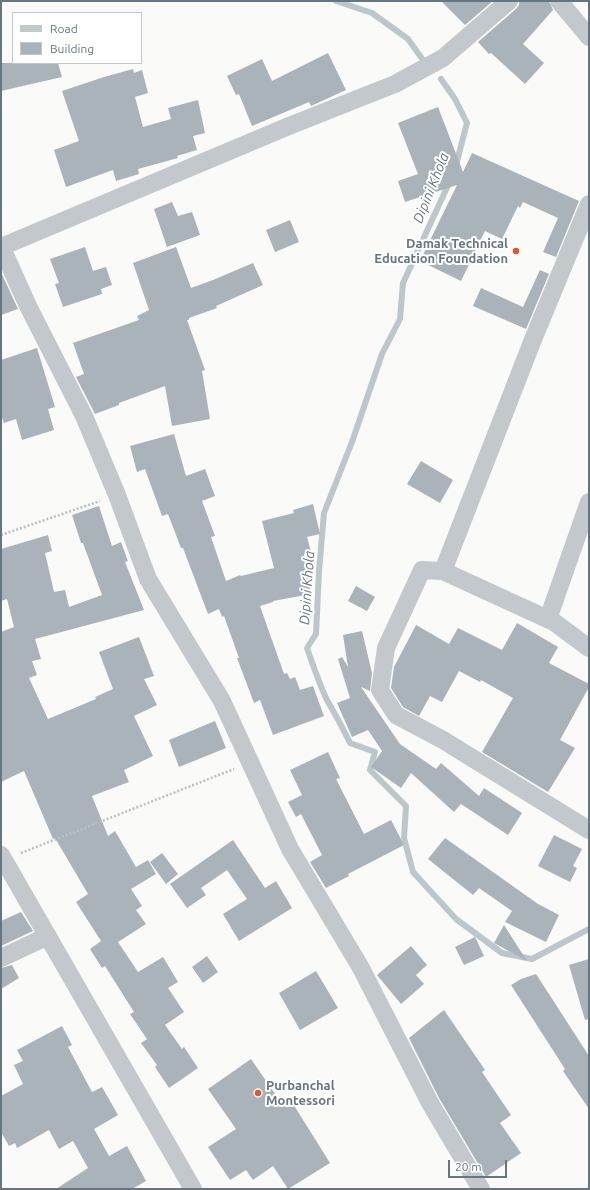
<!DOCTYPE html>
<html>
<head>
<meta charset="utf-8">
<style>
	body { margin:0 }
	#map { position:relative; width:590px; height:1190px; overflow:hidden; background:#fafaf8; font-family:Ubuntu,sans-serif }
	canvas { display:block }
	.frame { position:absolute; inset:0; border:2px solid #657683; pointer-events:none }
	.legend { position:absolute; left:12px; top:12px; width:130px; height:52px; box-sizing:border-box; background:#fff; border:1px solid #c1c8cd; margin:0; padding:5px 7px; list-style:none; font-size:12px; color:#657683 }
	.legend li { display:flex; align-items:center; gap:8px; height:20px }
	.legend b { width:20px; border:1px solid #c1c8cd }
	.scale { position:absolute; left:448px; top:1160px; width:59px; height:18px; box-sizing:border-box; border:2px solid #657683; border-top:0; padding-left:5px; font-size:12px; line-height:14px; white-space:nowrap; color:#657683; -webkit-text-stroke:3px #fff; paint-order:stroke }
</style>
</head>
<body>
<div id="map">
<canvas width="590" height="1190"></canvas>
<div class="frame"></div>
<ul class="legend">
<li><b style="height:5px;background:#c3c8cc"></b>Road</li>
<li><b style="height:11px;background:#aab3b9"></b>Building</li>
</ul>
<div class="scale">20 m</div>
</div>
<script>
const c = document.querySelector('canvas').getContext('2d');
c.lineJoin = 'round';
function strokePath(path, color, width, dash) {
  c.strokeStyle = color;
  c.lineWidth = width;
  c.lineCap = dash ? 'butt' : 'round';
  c.setLineDash(dash || []);
  c.stroke(path);
}
function paint(path, color) {
  c.fillStyle = color;
  c.fill(path, 'evenodd');
}
function write(font, color, halo, rows, align = 'center') {
  c.font = font + ' Ubuntu,sans-serif';
  c.lineWidth = 4;
  c.setLineDash([]);
  c.textBaseline = 'middle';
  c.strokeStyle = halo;
  c.fillStyle = color;
  for (const [text, x, y, turn = 0] of rows) {
    c.save();
    c.translate(x, y);
    c.rotate((+turn || 0) * Math.PI / 180);
    c.textAlign = isNaN(turn) ? turn : align;
    if (halo) c.strokeText(text, 0, 0);
    c.fillText(text, 0, 0);
    c.restore();
  }
}
const stream = new Path2D(`
	M336,1L372,13L408,39L423,60
	M441,79L455,99L467,123L456,165
	M450,181L403,283L400,319L382,354L352,442L324,513L319,571L316,634L307,648C313,665 319,683 327,700C335,714 343,728 350,743L375,752L370,770L406,806L404,838L413,872L456,919L502,953L532,959L589,929`);
const building = new Path2D(`
	M441,1H493L465,25Z
	M519,1H549L553,10L523,44L544,63L525,84L491,53L489,54L478,42L516,9L519,5Z
	M328,53L346,90L311,106L309,102L252,126L239,94L236,95L227,76L262,59L272,81Z
	M1,63H58L62,77L1,91Z
	M133,69L134,73L142,70L148,93L135,97L143,127L171,119L168,108L198,100L205,133L193,136L197,150L177,156L178,158L138,169L139,174L116,181L113,170L66,187L54,150L79,141L62,91L104,77Z
	M438,107L463,172L472,153L579,201L556,257L543,252L558,218L523,202L520,208L518,206L502,239L485,231L461,281L420,261L457,185L405,202L398,181L418,174L398,123Z
	M172,202L178,216L192,212L200,235L167,247L154,209Z
	M290,220L299,242L275,252L266,230Z
	M85,247L93,271L106,267L112,285L101,289L102,294L63,307L55,284L59,283L50,259Z
	M176,247L191,288L213,280L253,263L263,285L216,306L217,308L189,318V320H187L205,370L202,371L210,419L172,426L165,386L119,403V405L95,414L76,377L84,374L73,343L139,320L137,316L149,310L133,263Z
	M540,270L549,274L526,329L473,306L481,288L523,307Z
	M1,272L18,309L1,315Z
	M37,348L55,407L48,409L54,430L22,440L16,419L4,423L1,415V360Z
	M174,434L186,476L205,469L215,496L202,501L215,536L211,537L226,581L240,575L241,576L274,568L262,521L294,513L293,510L313,504L320,534L307,537L311,552L304,554L311,594L273,601V602L260,606L284,674L287,673L290,679L295,677L300,690L313,686L324,716L273,735L260,700L254,703L237,658H239L224,616L222,617L219,609L208,614L183,548H181L168,514L162,516L145,469L137,472L130,446Z
	M421,461L453,480L440,503L407,484Z
	M99,506L112,546L121,542L128,561L125,562L144,610L35,639L41,659L32,661L37,675L29,678L48,719L96,699L95,697L113,689L99,652L139,637L154,676L144,679L157,705L134,716L153,756L124,770L129,782L92,796L108,836L115,831L136,867L148,860L156,874L131,889L142,906L136,910L146,924L118,942L138,972L163,957L178,982L168,988L184,1012L165,1025L182,1049L184,1047L198,1068L169,1088L155,1067L157,1065L141,1043L147,1039L130,1014L134,1012L105,966L102,968L90,949L101,941L76,902L88,894L55,838L53,839L24,771L1,782V632L14,627L7,599L1,601V549L48,535L52,551L45,553L54,592L65,590L69,607L102,595L83,543H81L72,515Z
	M356,586L375,597L367,611L348,601Z
	M517,623L558,647L549,663L589,684V687L560,740L575,748L548,792L482,752L513,698L481,680L480,682L459,671L442,702L430,696L419,716L403,707L391,688L394,667L416,625L449,644L458,628L502,650Z
	M362,631L372,673L370,691L361,687L400,744L436,769L441,763L479,796L484,788L522,813L508,835L461,804L454,812L411,773L401,788L371,767L382,751L368,730L352,737L337,703L350,698L338,659L342,657L348,667L343,635Z
	M215,721L226,748L179,767L169,740Z
	M328,752L340,778L336,779L364,834L391,820L404,845L348,874L349,876L326,888L310,862L322,855L301,814L296,817L288,802L302,795L290,770Z
	M554,835L582,849L573,866L577,868L570,882L538,866Z
	M445,838L538,904L559,915L546,942L505,922L512,911L479,888L473,895L428,859Z
	M233,840L265,888L276,881L292,908L239,941L223,914L247,899L227,870L201,888L206,895L187,908L170,884Z
	M162,853L178,874L166,884L150,862Z
	M21,912L33,931L1,946V921Z
	M504,925L527,961L494,943Z
	M475,937L484,956L464,965L455,947Z
	M411,946L427,965L416,975L424,984L401,1004L377,975Z
	M207,956L218,972L203,983L192,967Z
	M589,959V1019L585,1020L569,965Z
	M12,965L19,978L1,989V968Z
	M316,971L338,1008L300,1030L279,993Z
	M536,974L589,1056V1109L563,1071L565,1069L511,985L521,979Z
	M444,1010L485,1070L482,1072L511,1115L500,1123L521,1153L486,1177L439,1098L409,1038Z
	M62,1026L72,1045L68,1047L92,1092L102,1087L118,1115L94,1129L109,1156L127,1146L146,1181L132,1189H56L88,1168L73,1141L59,1149L49,1130L17,1148L15,1143L9,1146L1,1132V1096L23,1084L14,1065L23,1061L17,1050Z
	M251,1059L282,1104L290,1099L330,1163L288,1189L273,1166L253,1180L246,1170L230,1180L208,1147L236,1129L208,1089Z`);
const path = new Path2D(`
	M1,535L100,501
	M21,853L234,769`);
const street = new Path2D(`
	M559,1L589,37
	M589,204L532,342L443,571L554,622L589,648
	M1,246L28,306L84,416L117,495L148,579L222,701L290,849L361,968L430,1103L481,1189
	M1,247L289,126L395,84L443,58L509,1
	M443,571L422,570L386,648L380,690L396,715L443,740L589,830
	M548,619L589,502
	M1,855L193,1189
	M1,958L48,936`);
const markers = [
	[516,251,4,"#e4572e"],
	[258,1093,4,"#e4572e"]
];
const poiNames = [
	["Damak Technical",508,244],
	["Education Foundation",508,259],
	["Purbanchal",266,1086,"left"],
	["Montessori",266,1101,"left"]
];
const waterNames = [
	["Dipini Khola",431,188,-68],
	["Dipini Khola",307,588,-86]
];
strokePath(stream, '#bbc7cb', 6);
paint(building, '#aab3b9');
strokePath(path, '#bbbfc2', 2.5, [2, 2]);
strokePath(street, '#c3c8cc', 18);
for (const [x, y, r, color] of markers) {
  const dot = new Path2D();
  dot.arc(x, y, r, 0, 2 * Math.PI);
  c.fillStyle = color;
  c.fill(dot);
  strokePath(dot, '#fff', 1.5);
}
write('bold 13px', '#657683', '#fff', poiNames, 'right');
write('italic 14px', '#60757c', '#fff', waterNames);
</script>
</body>
</html>
